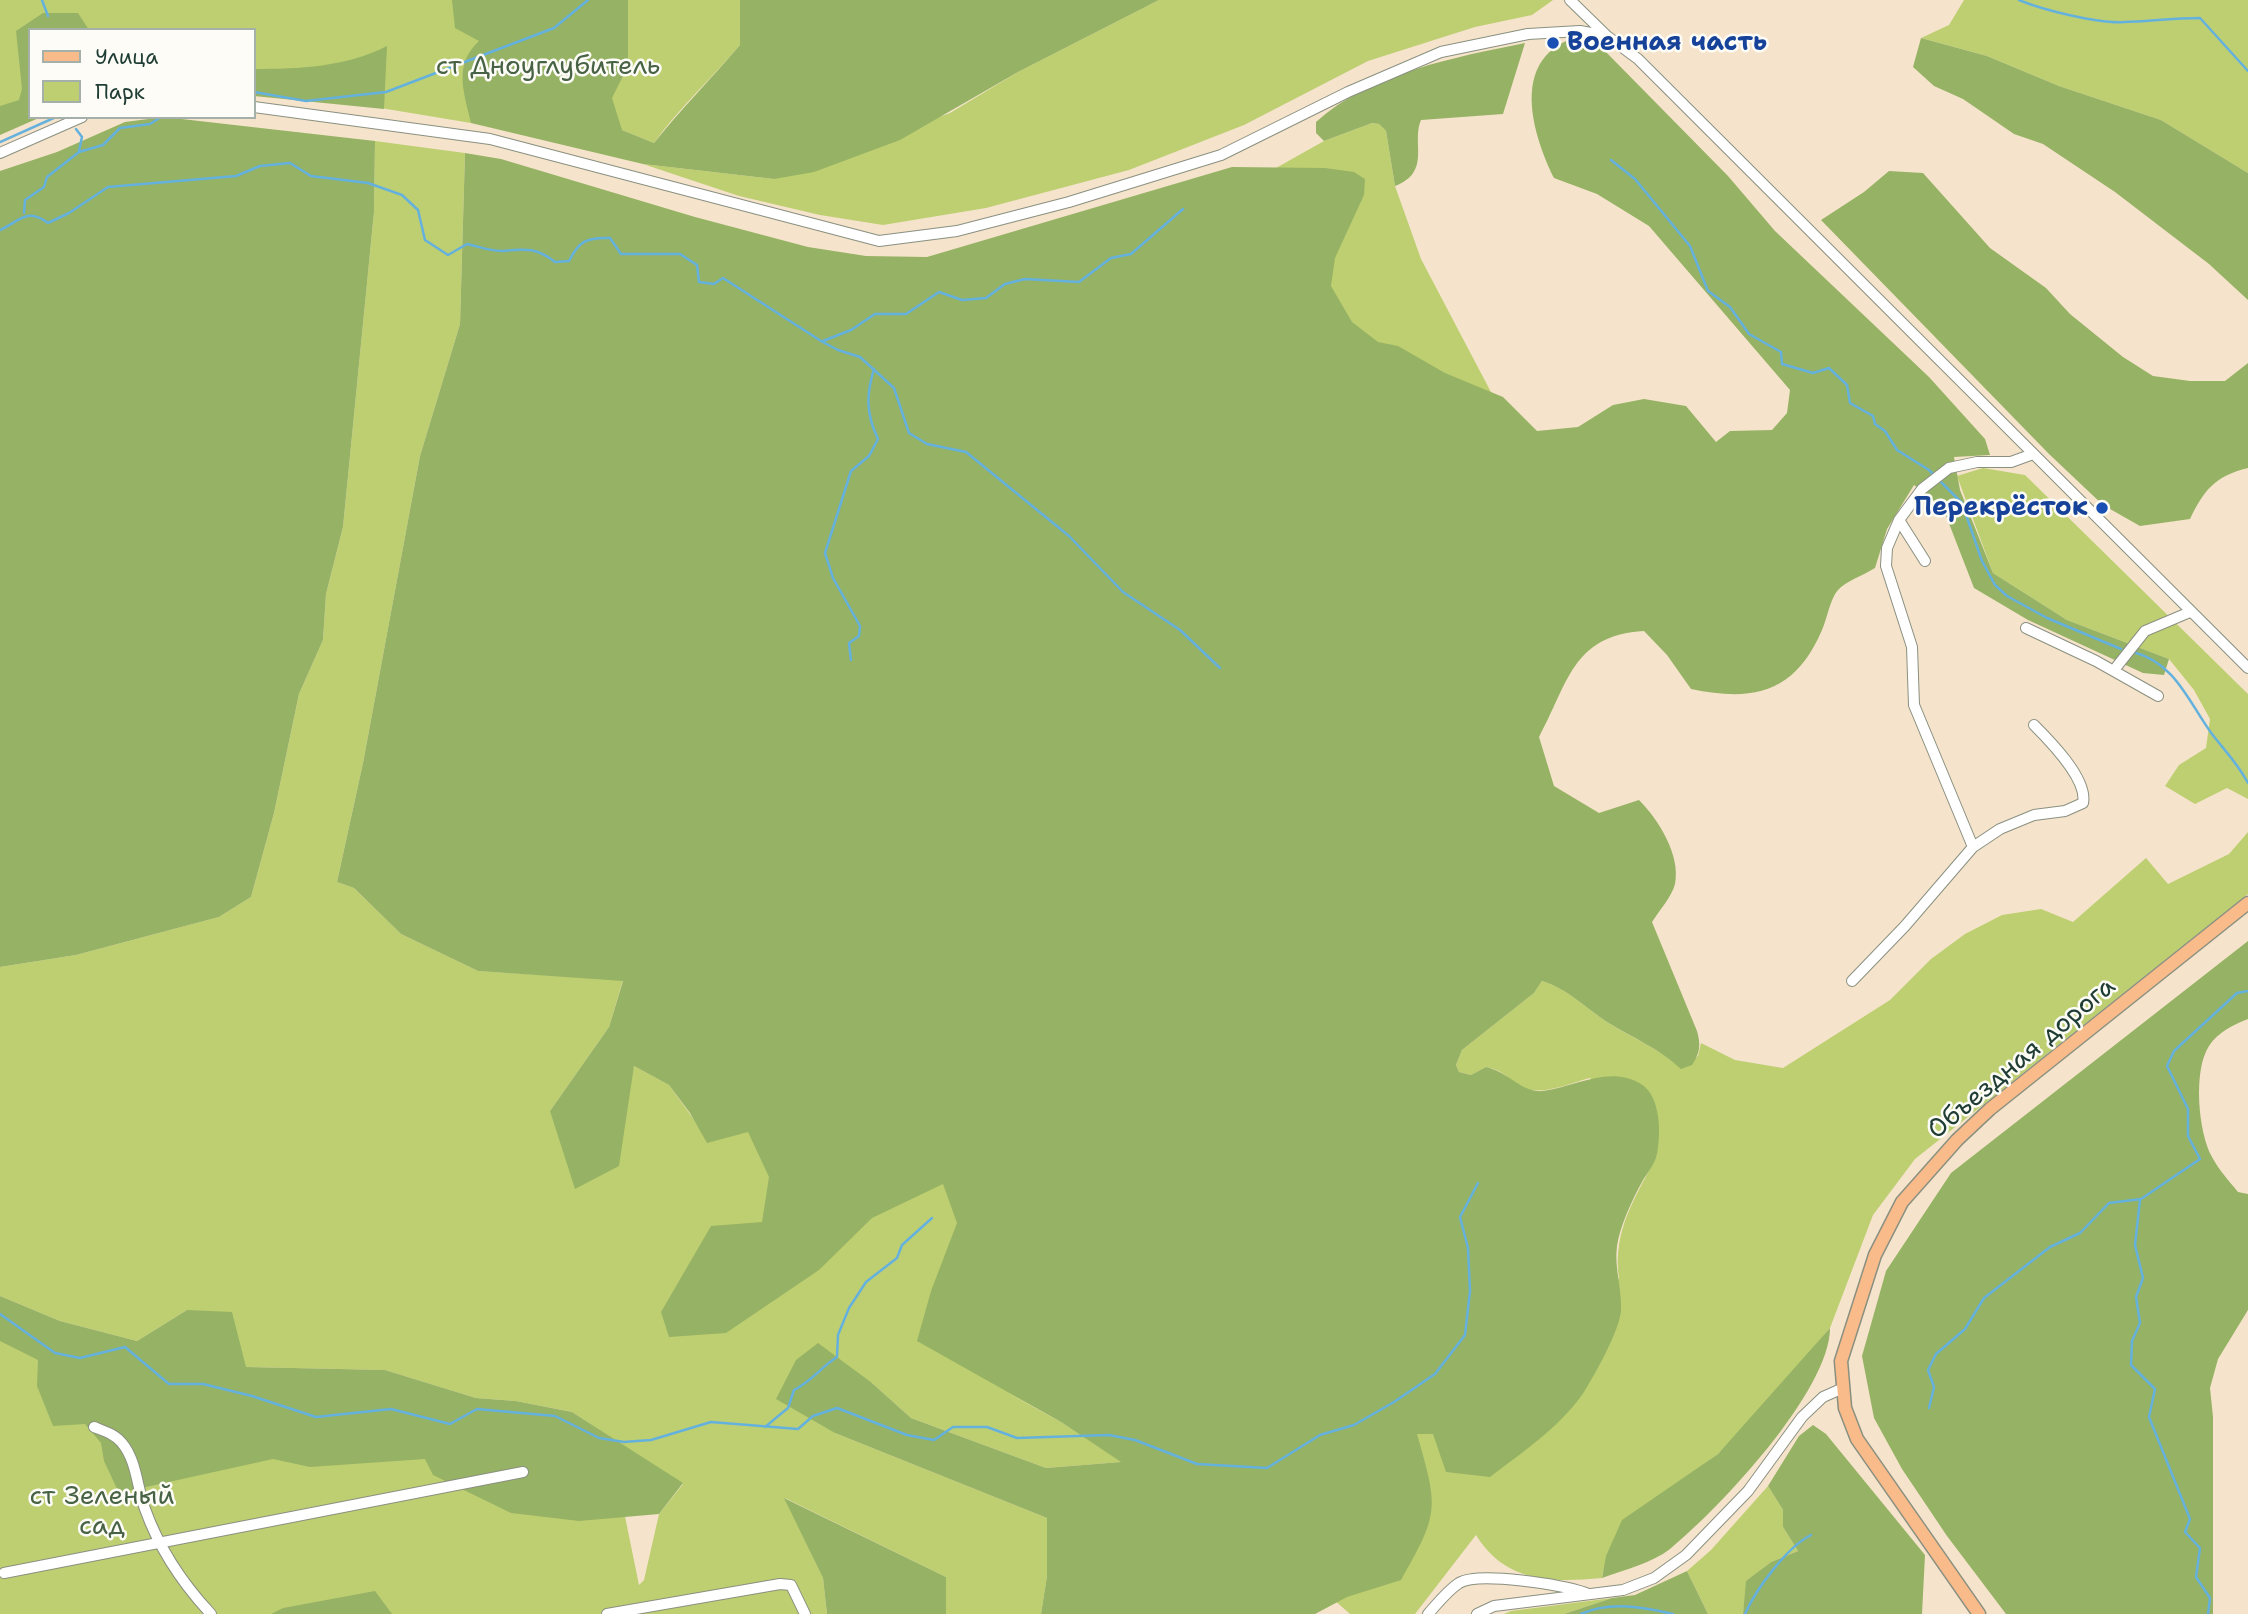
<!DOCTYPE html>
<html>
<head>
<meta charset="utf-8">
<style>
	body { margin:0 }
	#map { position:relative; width:2248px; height:1614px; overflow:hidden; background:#f5e4cb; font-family:"Shantell Sans",sans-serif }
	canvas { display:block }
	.legend { position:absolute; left:28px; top:28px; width:228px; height:91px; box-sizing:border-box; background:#fdfcf7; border:2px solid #a4b0a9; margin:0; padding:9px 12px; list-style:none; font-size:21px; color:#1f3d34 }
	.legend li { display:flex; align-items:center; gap:14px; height:35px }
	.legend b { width:35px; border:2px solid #a4b0a9 }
</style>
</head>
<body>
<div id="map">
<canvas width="2248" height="1614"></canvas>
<ul class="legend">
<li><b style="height:9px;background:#fabb8b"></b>Улица</li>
<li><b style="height:19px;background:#becf72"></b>Парк</li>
</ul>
</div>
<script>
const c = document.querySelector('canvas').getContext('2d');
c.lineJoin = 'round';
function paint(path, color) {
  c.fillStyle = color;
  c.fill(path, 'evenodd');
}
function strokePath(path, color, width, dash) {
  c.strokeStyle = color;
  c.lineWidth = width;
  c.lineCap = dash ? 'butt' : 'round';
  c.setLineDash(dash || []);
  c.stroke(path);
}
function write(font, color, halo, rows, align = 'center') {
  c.font = font + ' "Shantell Sans",sans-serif';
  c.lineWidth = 5;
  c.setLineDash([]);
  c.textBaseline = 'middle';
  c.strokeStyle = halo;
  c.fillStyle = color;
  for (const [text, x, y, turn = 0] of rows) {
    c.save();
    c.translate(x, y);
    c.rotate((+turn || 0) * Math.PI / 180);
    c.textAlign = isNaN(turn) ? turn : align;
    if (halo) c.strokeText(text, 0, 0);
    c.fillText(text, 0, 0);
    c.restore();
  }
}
const green = new Path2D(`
	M0,0H625L628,66V0H740V45C712,78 679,108 654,143L622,130L471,123L254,87V30H30V112L0,120Z
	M1159,0H1553L1532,15L1475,27L1368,61L1244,125L1129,170L986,208L883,225L820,215L739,196L643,164L774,179L950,113L1018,72Z
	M1964,0H2248V173L2161,120L2059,86L1987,56L1921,38L1949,25Z
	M1372,123L1379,124L1386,131L1395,186L1421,259L1533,472L1563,623L1428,1107L1619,1279C1612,1228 1637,1197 1657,1154L1590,1078C1570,1083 1539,1098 1519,1086C1505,1077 1505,1071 1486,1067L1471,1075L1459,1072L1456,1065L1462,1050L1534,993L1542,981C1566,988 1586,1008 1607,1022C1632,1038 1658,1048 1681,1068L1698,1056L1701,1043L1735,1060L1783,1068L1890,1000L1931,959L1965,934L2002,915L2041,909L2073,922L2146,858L2168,884L2229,854L2248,832V894L1915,1159L1873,1215L1830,1328L1744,1428L1718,1454L1664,1493L1603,1571L1602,1578C1550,1583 1505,1582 1476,1535L1415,1614H1350L1236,1513L1006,1392L1061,1422L1122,1462L1046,1468L911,1418L872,1383L835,1433L1047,1518V1576L1041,1614H946V1577L785,1498L823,1578L827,1614H0V1325L409,1443L619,1487L639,1585L644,1580L659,1514L683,1484L572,1412L516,1401L476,1398L385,1370L246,1367L187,1310L137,1341L60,1321L0,1296V967L76,955L219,917L251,897L274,813L299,694L323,640L326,594L343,527L374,212L375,141L465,153L460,324L420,456L363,763L337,882L354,888L401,934L478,971L623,980L609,1027L550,1111L627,1097L634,1066L669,1085L695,1121L1260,177L1324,141Z
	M1983,468L2025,475L2248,694V799L2227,788L2195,804L2165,786L2179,765L2206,748L2210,719L2194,690L2169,659L2067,620L1993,573L1957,476Z
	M1768,1486L1783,1510V1527L1798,1551L1771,1562L1747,1581L1743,1614H1708L1687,1571L1711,1550Z
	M1612,1598L1564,1614H1504L1511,1611Z`);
const forest = new Path2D(`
	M452,0H628V66L612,98L622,130L654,143C681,109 712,78 740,45V0H1159L1018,72L900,140L814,172L774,179L643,164L471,123C464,92 453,65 479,41L455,28Z
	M43,13H78L89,30H30V117H41L0,135V106L19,100L22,89L16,31Z
	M1921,38L1987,56L2059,86L2161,120L2248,173V300L2209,264L2115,192L2043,144L2014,134L1963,99L1934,86L1913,67Z
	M1571,39L1602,48L1728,176L1775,231L1929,377L1985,439L1990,455L1954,457L1960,490L1993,573L2067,620L2169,659L2164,675L2143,673L2028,620L1974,588L1943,508L1914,485L1887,529L1875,568C1864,575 1846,581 1838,590C1830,599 1827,619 1822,630C1795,693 1754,702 1691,689L1667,655L1644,631C1572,635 1568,684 1539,737L1554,786L1599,813L1639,800C1658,819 1681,855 1675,884C1672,896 1659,911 1652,922L1697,1031C1701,1045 1700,1053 1692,1065L1681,1069C1658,1048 1633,1038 1607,1022C1586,1008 1566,988 1542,981L1534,993L1462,1050L1456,1065L1459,1072L1471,1075L1486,1067C1509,1072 1521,1093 1543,1091C1575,1087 1609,1065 1641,1084C1661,1096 1661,1134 1657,1154C1655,1164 1647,1173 1642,1182C1632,1200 1620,1226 1617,1246C1614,1267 1622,1289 1621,1310C1620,1330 1595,1374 1584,1392C1560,1427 1523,1452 1490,1477L1446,1472L1433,1434H1417C1438,1508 1440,1512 1401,1580L1347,1597L1315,1614H1041L1047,1576V1518L835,1433L776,1399L796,1360L818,1343L872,1383L911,1418L1046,1468L1121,1462L1061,1422L917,1341L931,1291L957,1223L943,1184L872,1218L819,1270L726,1333L669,1337L661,1312L711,1226L762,1222L769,1177L748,1132L707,1143L690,1113L669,1085L634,1066L619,1166L575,1189L550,1111L609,1027L623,981L478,971L401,934L354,888L337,882L363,763L420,456L460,324L465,153L501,159L695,217L808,247L866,256L927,257L1232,167L1325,168L1354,172L1365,179L1364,195L1335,258L1331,286L1352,322L1378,342L1398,346L1445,373L1503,397L1537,431L1578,427L1613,405L1644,399L1686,406L1716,442L1730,431L1772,430L1787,413L1790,390L1649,226L1597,194L1554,178C1532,133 1511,62 1571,39Z
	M1525,43L1503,114L1421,120C1411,143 1432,172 1395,186L1386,131L1379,124L1372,123L1324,141L1316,133V122C1370,73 1456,57 1525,43Z
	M387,46L384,109L254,96V69C299,69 346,67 387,46Z
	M164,117L375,141L374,212L343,527L326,594L323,640L299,694L274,813L251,897L219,917L76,955L0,967V171L57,152L125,122Z
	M1889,171L1923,173L1990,248L2046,288L2070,314L2123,357L2153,376L2190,381H2225L2248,363V468C2215,476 2204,490 2190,519L2140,526L2103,505L2049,454L1821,220L1864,192Z
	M2248,941V1019C2233,1025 2218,1032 2209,1046C2193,1070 2198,1132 2212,1157C2219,1170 2229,1181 2238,1192L2248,1194V1310L2218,1359L2210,1388L2213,1417V1614H2006L1947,1536L1902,1469L1874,1418L1862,1356L1886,1271L1951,1173Z
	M0,1296L60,1321L137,1341L187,1310L232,1312L246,1367L385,1370L476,1398L516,1401L572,1412L683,1483L659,1514L579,1521L511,1513L433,1475L425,1459L310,1467L273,1459L119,1493L104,1461L101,1443L85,1424L53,1426L37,1386L38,1360L0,1341Z
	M1830,1328C1830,1391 1719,1509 1670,1549C1652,1563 1624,1570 1602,1578L1606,1556L1622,1520L1718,1454Z
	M1813,1425L1826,1434L1925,1555L1922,1614H1743L1746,1581L1771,1562L1798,1551L1783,1527V1510L1768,1486L1799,1436Z
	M784,1498L946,1577V1614H827L823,1578Z
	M1687,1571L1708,1614H1564L1612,1598L1635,1595Z
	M375,1591L392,1614H271L283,1608Z`);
const stream = new Path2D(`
	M42,0L48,16
	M2019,0C2043,10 2099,24 2124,22C2150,21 2174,18 2200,18L2248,71
	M254,92L306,101L386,92L554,28L588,0
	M76,129L82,137L79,151
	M0,142L56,117
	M1611,160L1635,179L1690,246L1708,291L1730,307L1749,334L1781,352L1782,364L1813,373L1829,368L1847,385L1850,403L1873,416L1875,424L1885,431L1897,450L1929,470L1962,503L1982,561L1995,585L2007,596L2047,618L2121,649
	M24,213L25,200L44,187L47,177L79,152L103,145L120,128L150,124L161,117
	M0,230C20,221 27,207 48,223L69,213L108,187L236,176L260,166L290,163L311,176L368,183L402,195L418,210L425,240L448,255L467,244C477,246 490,251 501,251C525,249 536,247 555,262L569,261C579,241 587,237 610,238L621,254H680L697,265L699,282L714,284L723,278L821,341L838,350L860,357L894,388L909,433L927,444L966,452L1069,536L1123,592L1180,630L1220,668
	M823,341L851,330L875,314H906L939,292L962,300L986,298L1005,284L1025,279L1079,282L1111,258L1131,254L1183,209
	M2133,652C2176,663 2189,703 2212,734C2225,751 2238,764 2248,783
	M851,660L849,643L859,636L860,626L833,578L825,553L851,471L869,456L878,439C866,414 866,395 874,369
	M2140,1200L2135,1245L2143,1278L2136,1297L2140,1323L2132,1341L2131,1365L2155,1389L2149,1417L2190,1519L2185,1532L2200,1548L2196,1577L2210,1598L2208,1614
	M0,1314L55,1353L80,1358L125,1347L169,1384H203L252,1396L316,1417L391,1409L450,1424L477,1409L555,1416L599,1438L624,1442L651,1440L711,1422L798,1429L813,1416L837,1408L907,1435L934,1440L953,1427H987L1017,1438L1109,1435L1135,1440L1197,1464L1267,1468L1320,1435L1354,1425L1394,1402L1435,1374L1465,1335L1470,1291L1468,1248L1460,1217L1478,1183
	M1929,1408L1934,1387L1928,1370L1936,1354L1965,1329L1984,1298L2050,1247L2080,1233L2109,1203L2141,1199L2200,1159L2188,1136V1109L2167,1066L2174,1051L2237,993L2248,991
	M765,1427L788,1408L794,1390C812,1381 820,1368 837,1357L838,1335L849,1308L866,1282L897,1258L902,1245L932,1218
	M1581,1614C1610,1601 1643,1607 1673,1614
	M1745,1614C1756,1589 1787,1547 1811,1535`);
const minor = new Path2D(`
	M1570,0L1607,36
	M254,107L490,139L879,241L957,231L1069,202L1221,155L1348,92L1441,52L1528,34L1580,31L1607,36L1638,59L2248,668
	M0,153L82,117
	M1899,520L1925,561
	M2026,628L2096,661L2158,696
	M2114,670L2145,631L2190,612
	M1973,847L1914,705L1912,647L1886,566L1887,548L1899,520L1922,489L1949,468L1977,462H2011L2033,454
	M1852,981L1905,926L1973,847L2000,829L2034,815L2065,811L2083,803C2088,779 2049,740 2034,725
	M94,1427C104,1431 115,1434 122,1443C137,1461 137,1488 145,1509C159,1548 183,1584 211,1614
	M4,1573L523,1472
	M607,1614L780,1584L791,1585L805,1614
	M1428,1614C1437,1604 1447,1591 1459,1583C1479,1571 1563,1585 1586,1593
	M1477,1614L1494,1606L1623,1590L1654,1578L1686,1555L1748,1491L1802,1417L1823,1397L1841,1389`);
const major = new Path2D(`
	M1979,1614L1857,1439L1845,1408L1841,1361L1875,1255L1902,1202L1957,1140L1990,1109L2248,903`);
const markers = [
	[1553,43,7,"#1a4fb4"],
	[2102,508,7,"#1a4fb4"]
];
const transitNames = [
	["Военная часть",1567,43],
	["Перекрёсток",2088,508,"right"]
];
const parkNames = [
	["ст Дноуглубитель",548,67],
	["ст Зеленый",102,1497],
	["сад",102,1527]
];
const streetNames = [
	["Объездная дорога",2022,1059,-40]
];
paint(green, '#becf72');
paint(forest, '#96b264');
strokePath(stream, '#65b1de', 2.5);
strokePath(minor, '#8a9080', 12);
strokePath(major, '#8a9080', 15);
strokePath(minor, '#fff', 10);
strokePath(major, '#fabb8b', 12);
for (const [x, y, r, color] of markers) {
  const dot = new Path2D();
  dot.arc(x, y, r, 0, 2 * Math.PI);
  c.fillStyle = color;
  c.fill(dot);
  strokePath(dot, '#fdfcf7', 2.5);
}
write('bold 26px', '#164399', '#fdfcf7', transitNames, 'left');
write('26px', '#476244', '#fdfcf7', parkNames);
write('26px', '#1f3d34', '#fdfcf7', streetNames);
</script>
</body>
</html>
